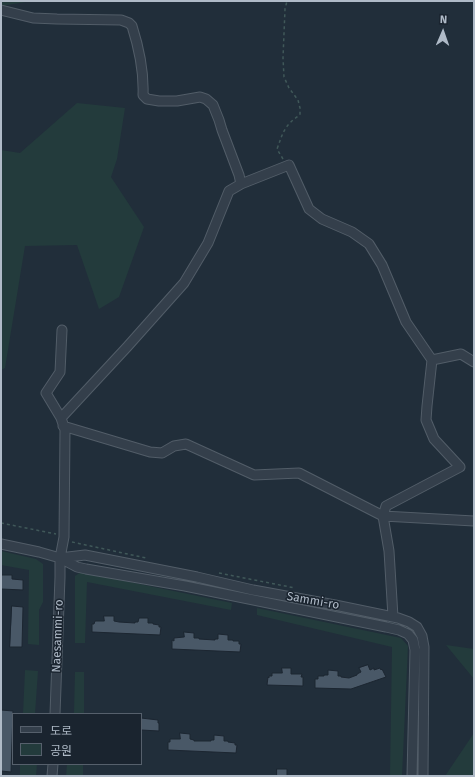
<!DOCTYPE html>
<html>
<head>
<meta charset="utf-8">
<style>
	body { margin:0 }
	#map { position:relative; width:475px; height:777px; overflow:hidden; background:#212e3a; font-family:"Fira Sans","Noto Sans KR",sans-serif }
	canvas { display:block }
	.frame { position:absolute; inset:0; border:2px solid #afbac7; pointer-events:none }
	.legend { position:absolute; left:12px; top:713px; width:130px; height:52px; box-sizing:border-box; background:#1a242f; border:1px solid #56606c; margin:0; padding:5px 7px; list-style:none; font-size:12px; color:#afbac7 }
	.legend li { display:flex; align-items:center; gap:8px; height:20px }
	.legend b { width:20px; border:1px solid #56606c }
	.north { position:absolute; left:423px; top:12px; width:40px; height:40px; -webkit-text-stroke:3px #1a242f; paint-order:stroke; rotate:2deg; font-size:11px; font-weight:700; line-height:16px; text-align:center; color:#afbac7 }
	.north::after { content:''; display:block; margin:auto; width:14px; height:18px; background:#afbac7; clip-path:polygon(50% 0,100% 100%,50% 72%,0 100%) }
</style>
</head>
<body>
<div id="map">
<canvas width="475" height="777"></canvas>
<div class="frame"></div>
<ul class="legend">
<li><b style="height:5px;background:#343f4b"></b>도로</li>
<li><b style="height:11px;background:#233b3c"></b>공원</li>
</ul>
<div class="north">N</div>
</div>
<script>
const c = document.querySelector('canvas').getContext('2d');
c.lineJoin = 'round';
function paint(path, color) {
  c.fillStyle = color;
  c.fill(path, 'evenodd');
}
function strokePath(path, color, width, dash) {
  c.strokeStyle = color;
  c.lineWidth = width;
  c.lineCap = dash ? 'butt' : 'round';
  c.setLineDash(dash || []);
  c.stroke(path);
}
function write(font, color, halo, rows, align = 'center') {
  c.font = font + ' "Fira Sans",sans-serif';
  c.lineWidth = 3;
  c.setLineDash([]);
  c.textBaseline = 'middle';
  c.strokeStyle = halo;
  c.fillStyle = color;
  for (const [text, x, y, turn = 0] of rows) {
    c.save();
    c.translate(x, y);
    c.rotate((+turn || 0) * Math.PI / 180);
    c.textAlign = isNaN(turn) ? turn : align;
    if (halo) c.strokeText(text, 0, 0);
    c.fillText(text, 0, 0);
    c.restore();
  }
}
const green = new Path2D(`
	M1,1H32L1,6Z
	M77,103L125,108L117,159L111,177L144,227L119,297L99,309L77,245L25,246L5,368L1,370V150L20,153Z
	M1,551L36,559L43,564V602L39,610V645L28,644L29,570L1,565Z
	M81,572L232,603L231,610L87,582L85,643H75V576Z
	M257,608L401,638L408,646L402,776H390L392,647L257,615Z
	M446,645L474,649V679Z
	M25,670L38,671L35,714H23Z
	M75,672H84V714H73L74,712Z
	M474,733V776H445Z
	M20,764H37L36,776H20Z
	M67,764H83V776H66Z`);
const building = new Path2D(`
	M1,575H12V579L23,580V590L1,589Z
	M12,606L23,607L22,647H10Z
	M104,616H114V621L119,622L135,623V622H138L139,618H148V623H153V624L159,625V627H161L160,635L92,632V624H94L95,621H104Z
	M184,632L194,633V638H199V639L215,640V639H218V634L228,635V640H233V641H239V644H241L240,652L172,649V640L174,641V638L184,637Z
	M368,665L370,670L374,668V670L380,668L381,670L382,669L386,677L351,689L315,688V679H318V676H324V675H328V670L338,671V676H341V677L349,678L357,675V674L361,672L359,668Z
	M282,668H291V674H302L301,677H303V686L267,685L268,677L269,678V676H272V673H282Z
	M1,710L13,711L11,772L1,771Z
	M141,718L158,720V723H159V731L141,730Z
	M180,733L190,734V739L194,740V741H211V740H214V735L224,736V741H228V742L235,743V745H237L236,753L168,750V742H170V739H180Z
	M277,769H287V776H277Z`);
const path = new Path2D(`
	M283,159L277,149C283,133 284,125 300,115V108L298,100L289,88L284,77L283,58L285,9L287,1
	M1,523L56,534
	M72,542L146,558
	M219,573L295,588`);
const minor = new Path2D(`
	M1,10L33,18L57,19L121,20L129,23L132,26C139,48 144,72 143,95L147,99L159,101H177L200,97L206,99L213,105L219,120L222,130L239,175L241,184
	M61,418L127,347L184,283L208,243L229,191L241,184L289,165L309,209L322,219L352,232L369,244L382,265L406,322L432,360L461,354L474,362
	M63,426L150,452L162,453L174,446L186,444L254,475L299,473L383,516L474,521
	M1,544L39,552L60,558L77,567L86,569L185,586L386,627L399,630L408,634L413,640L415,650L412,776
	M60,558L85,555L197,577L253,590L335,605L398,618L409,622L417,627L422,636L424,647L423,776
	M393,617L389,551L383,516L386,506L460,467L434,439L426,420L427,406L432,360
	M55,714L60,577V558L64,537L65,430L61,418L46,393L60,372L62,330
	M52,776L53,764`);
const streetNames = [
	["Sammi-ro",313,601,10],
	["Naesammi-ro",58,636,-88]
];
paint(green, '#233b3c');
paint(building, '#495867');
strokePath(building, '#1c2631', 1);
strokePath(minor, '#525d68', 11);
strokePath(path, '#405859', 1.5, [3, 3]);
strokePath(minor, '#343f4b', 9);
write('12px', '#afbac7', '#1a242f', streetNames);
</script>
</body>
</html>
